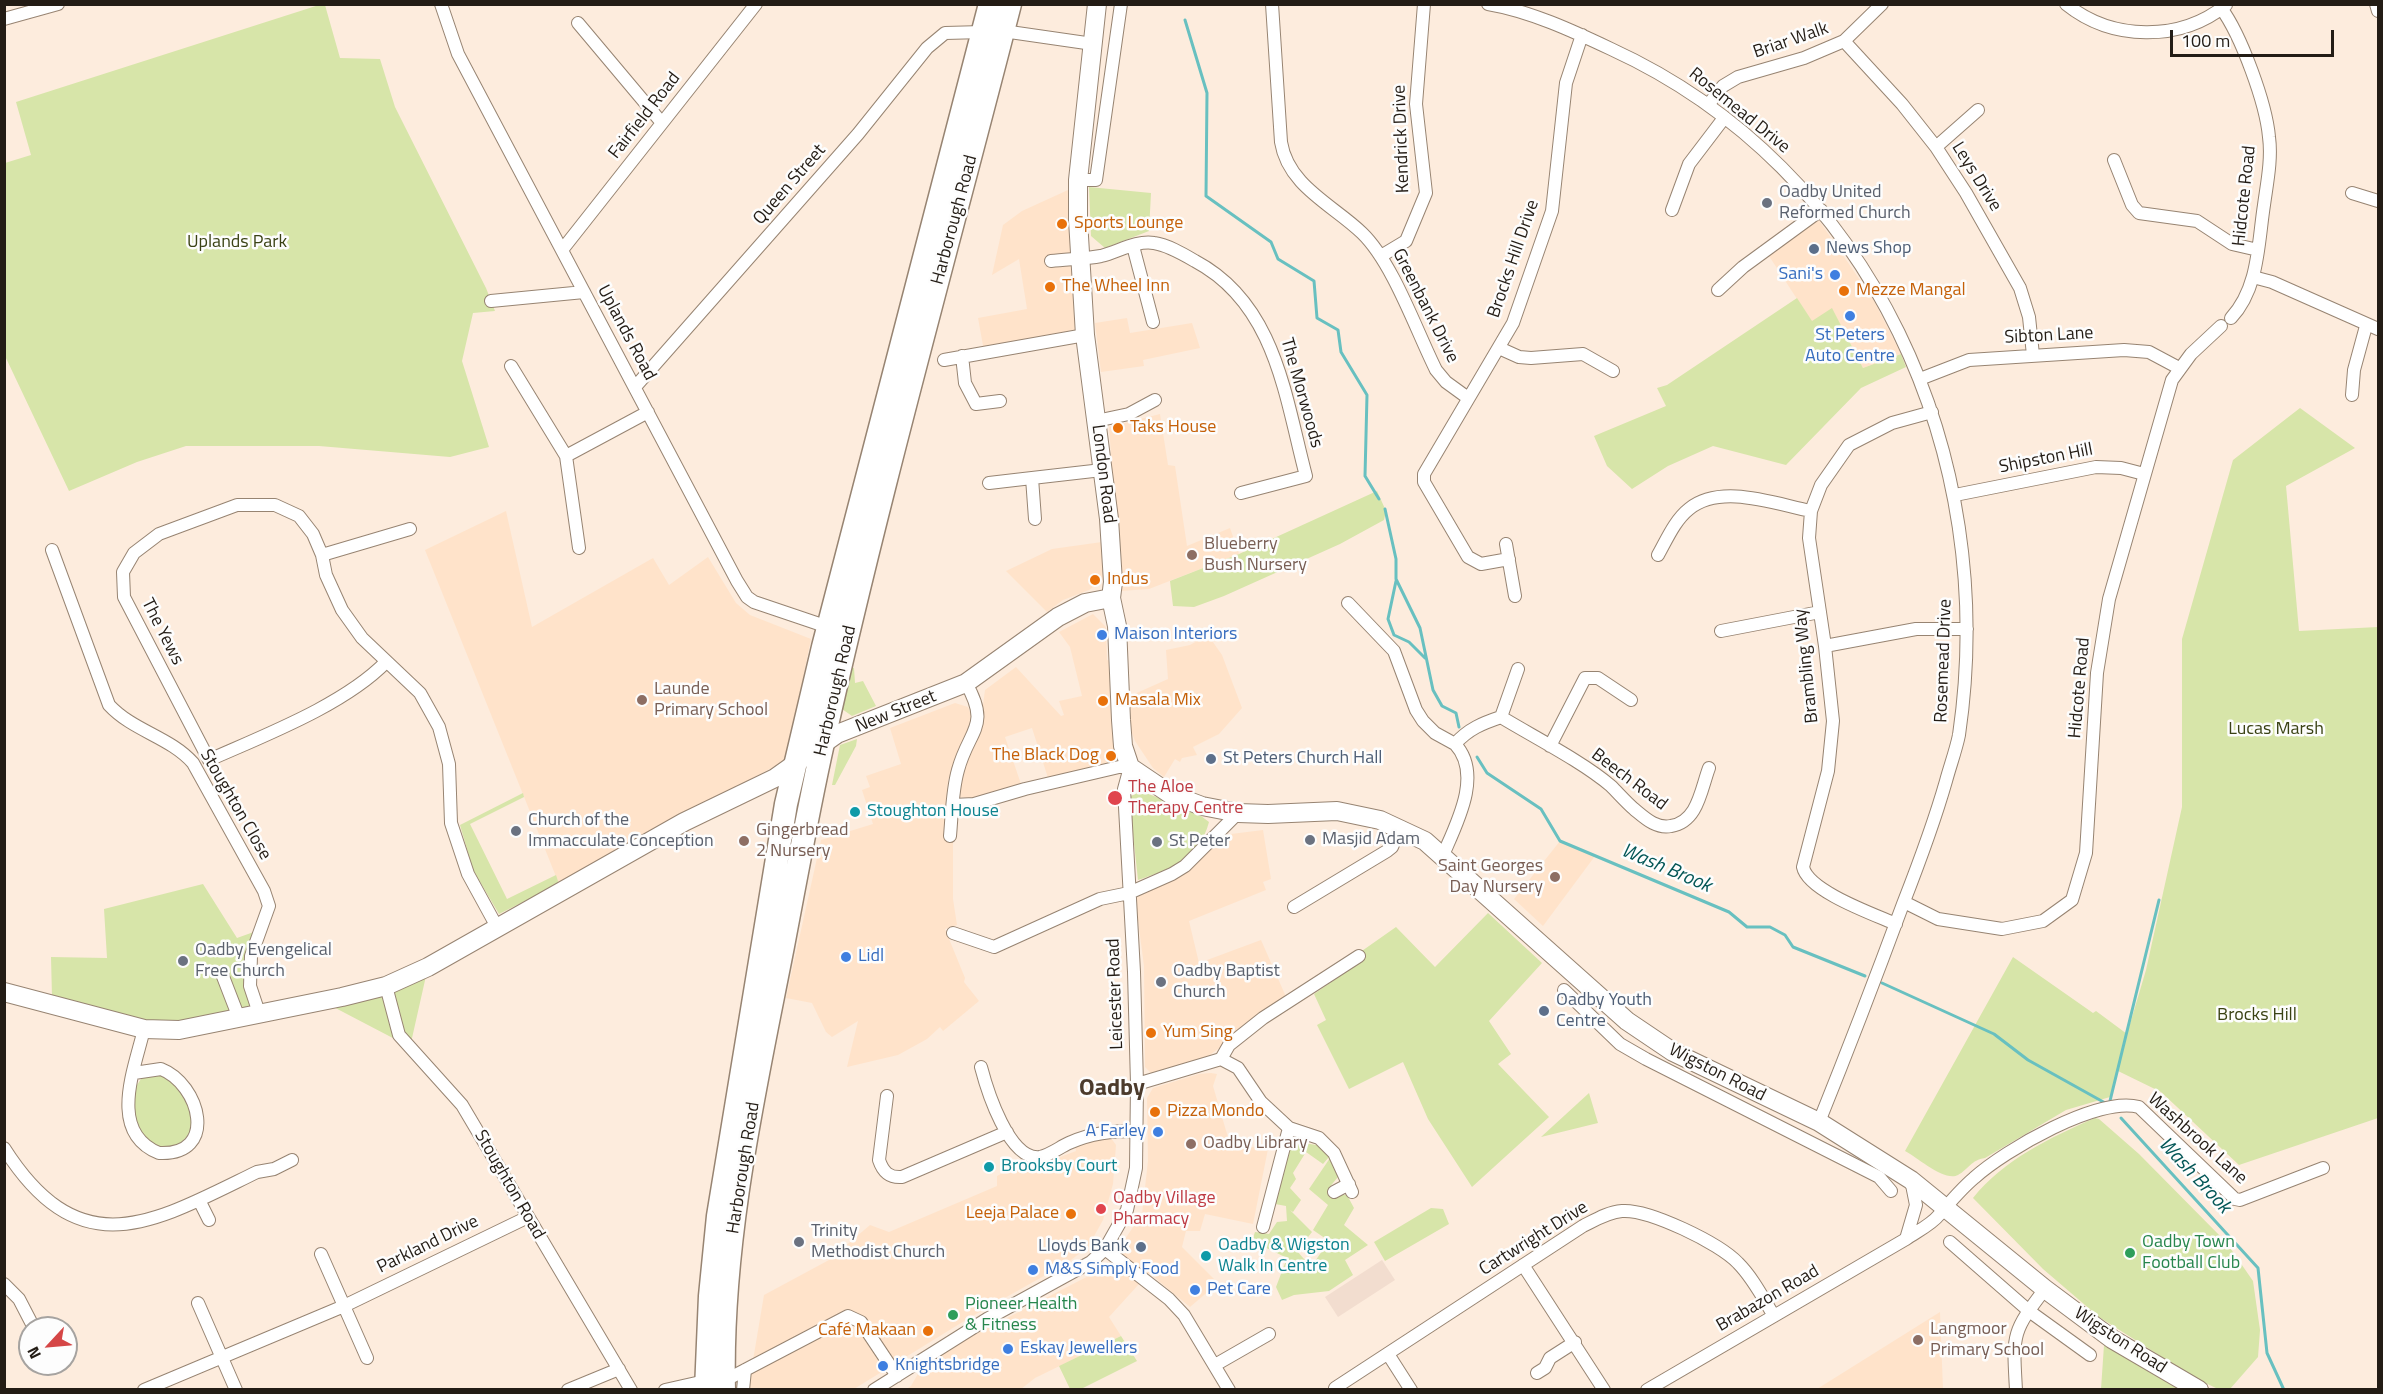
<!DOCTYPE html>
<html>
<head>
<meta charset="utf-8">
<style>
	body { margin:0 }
	#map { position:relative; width:2383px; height:1394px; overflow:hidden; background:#fdecdd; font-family:"Titillium Web",sans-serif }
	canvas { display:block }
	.frame { position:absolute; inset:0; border:6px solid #231c15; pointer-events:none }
	.north { position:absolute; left:18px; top:1316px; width:60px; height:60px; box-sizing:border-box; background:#fdfdfd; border:2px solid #a6a3a0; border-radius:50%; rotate:244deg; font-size:16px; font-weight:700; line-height:24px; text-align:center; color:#231c15 }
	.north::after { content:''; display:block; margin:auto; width:21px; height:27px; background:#d54646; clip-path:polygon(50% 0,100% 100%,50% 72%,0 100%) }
	.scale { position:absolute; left:2170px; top:30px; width:164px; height:27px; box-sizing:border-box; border:3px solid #231c15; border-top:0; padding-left:8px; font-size:18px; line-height:21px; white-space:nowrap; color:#231c15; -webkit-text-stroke:4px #fdfdfd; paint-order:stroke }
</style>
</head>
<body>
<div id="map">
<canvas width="2383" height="1394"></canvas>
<div class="frame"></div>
<div class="north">N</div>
<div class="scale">100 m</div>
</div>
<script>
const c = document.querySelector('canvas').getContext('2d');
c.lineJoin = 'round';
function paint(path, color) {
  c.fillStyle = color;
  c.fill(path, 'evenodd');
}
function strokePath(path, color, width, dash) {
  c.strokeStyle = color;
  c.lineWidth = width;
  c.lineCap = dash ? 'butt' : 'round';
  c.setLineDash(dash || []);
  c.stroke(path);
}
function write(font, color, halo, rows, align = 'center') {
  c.font = font + ' "Titillium Web",sans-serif';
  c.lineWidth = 5;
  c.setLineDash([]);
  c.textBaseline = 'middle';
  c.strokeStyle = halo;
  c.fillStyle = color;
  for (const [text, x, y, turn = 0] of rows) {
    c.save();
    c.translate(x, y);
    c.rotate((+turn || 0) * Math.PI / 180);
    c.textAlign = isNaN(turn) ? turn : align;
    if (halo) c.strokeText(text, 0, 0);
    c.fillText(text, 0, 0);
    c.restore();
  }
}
const built = new Path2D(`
	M1068,190L1079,333L984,351L978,318L1027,309L1019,259L992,275L1003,225L1022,211Z
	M1818,219L1873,299L1901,354L1863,368L1832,309L1812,322L1769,256Z
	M1127,318L1130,333L1192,323L1200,348L1143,360L1144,366L1101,372L1095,323Z
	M1160,414L1168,465L1175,466L1187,546L1230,528L1239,554L1149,589L1121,591L1109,427Z
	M506,511L532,627L653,558L669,585L708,557L736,603L750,615L811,639L786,760L559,884L425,550Z
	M1102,542L1103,580L1089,590L1063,600L1047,612L1006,571L1052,549Z
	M1093,614L1106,627L1107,660L1111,661L1116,764L1049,781L1032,728L1005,737L1022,787L975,798L958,797L961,766L980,728L985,690L1016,667L1061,716L1064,715L1059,701L1082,696L1070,647L1059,632Z
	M1208,635L1222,655L1242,708L1219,734L1193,747L1197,755L1182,758L1180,762L1175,759L1164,777L1153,768L1135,741L1131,730L1130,696L1168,679L1166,650L1190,645Z
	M955,703L968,707L973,720L948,780L944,837H953V899L957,925L945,929L965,978L964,982L979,1001L943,1031L940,1027L927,1039L898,1055L847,1067L858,1021L832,1037L826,1032L812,1003L786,998L821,840L873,824L862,790L870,787L866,776L901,764L890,728Z
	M1263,830L1271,879L1263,882L1266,890L1189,921L1199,963L1261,940L1287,999L1207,1057L1172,1070L1152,1074L1145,1067L1144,966L1135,898L1175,878L1231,834Z
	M1560,841L1595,856L1543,926L1514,899Z
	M1211,1073L1217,1074L1213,1086L1232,1151L1269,1144L1253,1224L1205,1214L1200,1231H1186L1182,1247L1218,1283L1190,1307L1149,1273L1109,1317L1121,1336L1035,1378L1021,1389L905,1390L911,1386L923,1365L974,1335L1106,1267L1142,1214L1148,1161L1147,1098L1153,1088L1199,1074Z
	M1111,1138L1116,1145L1113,1184L1103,1220L1088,1247L1067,1263L969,1318L854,1389L748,1390L764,1295L829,1260L870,1225L889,1232L997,1186V1176L1018,1165H1039L1076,1151L1075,1145Z
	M1940,1312L1943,1389H1817Z`);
const industrial = new Path2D(`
	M1382,1260L1395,1280L1338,1317L1325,1297Z`);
const green = new Path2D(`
	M319,5H325L340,58L380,59L395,107L486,288L495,311L473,313L462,361L489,447L450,457L319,446H186L137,462L69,491L5,356V163L31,155L16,102Z
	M1089,187L1151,193L1149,231L1105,248L1091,236Z
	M1797,298L1812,321L1832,308L1863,368L1901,354L1906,367L1861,388L1786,465L1713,446L1668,466L1632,489L1607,466L1594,436L1666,406L1657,388L1667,385Z
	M2300,408L2355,448L2286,486L2299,631L2378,627V1118L2239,1165L2161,1092L2118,1071L2110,1097L2066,1110L1985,1158C1971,1160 1969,1169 1958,1175C1945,1182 1918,1158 1905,1151L2013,957L2093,1013L2096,1011L2127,1034L2146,970L2182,807V639L2233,460Z
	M1377,491L1386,511L1384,520L1340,544L1224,596L1194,607L1173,606L1170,581L1239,554Z
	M851,667L854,668L855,683L863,681L876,706L852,716L842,709Z
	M857,739L856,746L835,785H832L840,745Z
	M1141,791L1197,813L1209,822C1199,859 1171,869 1138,880L1129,797Z
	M523,793L524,797L470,824L507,899L556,875L559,884L499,914L473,870L460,825Z
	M203,884L237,938L262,929L251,956L259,1013L179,1030L52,997L51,957L107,958L104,909Z
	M1488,913L1542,963L1489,1021L1511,1054L1498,1064L1549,1117L1472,1187L1428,1119L1403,1062L1349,1089L1317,1025L1326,1020L1314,994L1363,960L1359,953L1396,927L1435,967Z
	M428,967L410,1047L322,1001Z
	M165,1074C192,1097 210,1139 163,1150L144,1141L132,1116L135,1088L143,1076Z
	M1589,1093L1598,1123L1541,1137Z
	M2095,1118L2099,1119L2139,1154L2226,1242L2253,1281L2260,1330L2258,1357L2230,1389H2218L2195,1378L2099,1317L2043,1269L1973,1198C2003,1160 2051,1137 2095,1118Z
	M1304,1143L1322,1146L1329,1157L1323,1164L1306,1152L1293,1173L1296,1179L1290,1188L1301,1200L1293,1212L1290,1210L1312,1232L1297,1251L1311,1267L1329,1241L1313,1230L1328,1205L1309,1189L1330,1158L1338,1177L1328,1189L1336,1195H1347L1354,1208L1344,1225L1368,1245L1345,1260L1353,1275L1329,1291L1294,1295L1282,1300L1276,1287L1287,1258L1252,1241L1255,1232L1269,1234L1277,1222L1287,1221L1286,1206L1275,1204L1290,1146Z
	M1431,1208L1443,1209L1449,1224L1385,1261L1374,1242Z
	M1121,1336L1137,1361L1081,1389H1070L1059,1366Z
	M2104,1345L2114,1351L2178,1389H2101Z`);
const stream = new Path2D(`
	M1185,20L1207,93L1206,196L1271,242L1278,259L1314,281L1317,318L1338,330L1341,352L1367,395L1365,476L1379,499
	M1385,509L1396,559V579L1420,628L1433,690L1442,706L1456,713L1459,727
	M1396,581L1388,619L1394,635L1409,642L1425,658
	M1477,757L1487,773L1541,809L1560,841L1729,912L1747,927H1770L1785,935L1793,947L1865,976
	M1882,983L1994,1034L2028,1060L2107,1104
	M2109,1105L2159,900
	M2121,1118L2258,1268L2267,1353L2284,1390`);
const street = new Path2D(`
	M441,4L458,54L737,581L747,597L754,602L828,627
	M1272,4L1281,142C1288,186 1333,205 1362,233C1393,263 1416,330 1436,370L1446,382L1468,398
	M1488,4C1530,11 1573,31 1611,49C1873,169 2000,456 1959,735C1956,750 1950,766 1946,781C1934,823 1919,863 1903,904C1876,977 1848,1050 1819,1122
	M2066,4C2112,41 2180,42 2226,5
	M2376,4L2378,11
	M2221,8C2241,35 2266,103 2269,137C2272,159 2267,183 2264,205C2258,243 2259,288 2231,318
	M4,19L58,4
	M578,23L662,123
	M1003,31L1093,44
	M1844,41L1902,104L1936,147L1966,193L2020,288L2029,317L2033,355
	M1708,105L1723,86L1738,77L1804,58L1844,41L1882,4
	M1936,147L1978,110
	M2114,160L2132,205L2139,213L2197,221L2232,244L2258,250
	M1078,180H1096L1121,4
	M2352,193L2378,201
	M1672,210L1689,164L1724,118
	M1133,246L1153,322
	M562,250L756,4
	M1381,256L1406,241L1426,193L1416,104L1424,4
	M1051,261C1067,259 1085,259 1101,256C1118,252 1136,240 1154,243C1168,245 1183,254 1195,261C1276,304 1285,397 1306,476L1241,493
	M2253,277L2272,282L2378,329
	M1718,290L1743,267L1821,210
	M491,301L584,292
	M1499,348L1519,357L1531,358L1583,354L1613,371
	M962,356L965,383L976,404L1000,401
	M944,360L1085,335
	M511,366L566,456L579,548
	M1920,379L1969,360L2124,350L2149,352L2179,368
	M635,387L858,134L927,48L945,33L983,32
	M2352,395L2354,370L2366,326
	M1096,421L1129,414L1155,400
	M566,456L648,412
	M989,483L1032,478
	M1955,495L2096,467L2121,468L2144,474
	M1035,519L1032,478L1102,470
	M1506,544L1515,596
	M52,550L109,705C133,731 170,737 193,763L264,891L269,906L251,956L250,986L259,1013
	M322,555L410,529
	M1658,555C1667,539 1675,520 1689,509C1721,483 1775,504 1811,511
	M1509,559L1481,564L1468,557L1424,482V474L1513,323L1552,211L1566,83L1582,35
	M1348,603L1394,651L1416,710L1423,721L1435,733L1455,744
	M1721,631L1820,612
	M1825,646L1916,629H1967
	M386,662C344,705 265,735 209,760L124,597L123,572L134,553L159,534L237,505H275L299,516L313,534L322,555L326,575L342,610L362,638L420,693L439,727L449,764L451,823L468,874L497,927
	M1501,717L1518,669
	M1550,746L1585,678H1598L1631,700
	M950,836C952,814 952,791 958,770C969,729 991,727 966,683
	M1443,855C1457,823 1483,774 1455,744C1468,729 1483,723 1501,717C1534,737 1583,762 1611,786C1619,794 1626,802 1634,809C1645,818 1656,829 1671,826C1698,822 1701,789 1709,768
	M1904,902L1938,919L2002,929L2043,921L2072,900L2086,853L2097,673L2109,599L2172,380L2191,354L2221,326
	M1294,907L1387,851L1392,847L1400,828
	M1896,924C1873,914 1808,891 1803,867L1828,771L1833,721L1825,646L1809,538L1811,511L1821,485L1849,445L1892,423L1932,412
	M953,933L994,947L1100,899L1129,893L1172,874L1185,866L1238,813
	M222,974L239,1018
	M386,986L399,1035L462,1105L631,1390
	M1564,990L1620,1044L1646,1059L1879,1177L1891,1191
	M1221,1059L1238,1068L1261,1102L1289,1128L1263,1227
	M981,1067C987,1090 1009,1161 1040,1157C1050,1155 1060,1147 1069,1143C1091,1133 1112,1131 1136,1131
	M134,1073L161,1069C200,1084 219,1156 159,1153C107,1132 135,1068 144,1029
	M1137,1084L1221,1059L1229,1045L1263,1018L1359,956
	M887,1096L879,1160C883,1172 889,1178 902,1177L1007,1132
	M1289,1128L1319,1138L1334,1153L1352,1192
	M4,1148C81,1269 154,1222 257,1172L274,1169L292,1160
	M1334,1192L1349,1184
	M199,1200L209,1220
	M1906,1239L1916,1205L1911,1180
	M1950,1242L2029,1311L2090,1355
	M1105,1249L1169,1299L1184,1315L1229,1390
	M321,1254L367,1358
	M1523,1265L1604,1390
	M4,1284L19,1299L34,1328
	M198,1303L236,1390
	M1388,1354L1411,1390
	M1215,1365L1269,1334
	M1537,1373L1545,1368L1550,1358L1575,1342
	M724,1381L848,1316L861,1322L897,1376
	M1335,1388L1583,1226C1595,1220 1608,1212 1622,1211C1649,1209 1719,1243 1738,1263C1753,1278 1763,1298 1774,1316
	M144,1390L344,1306L528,1217
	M568,1390L619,1369
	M665,1390L705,1381
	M743,1390L745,1370
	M874,1390L987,1319L1091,1262L1105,1249L1127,1210L1136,1168L1137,1084L1134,972L1124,789L1130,767H1119L1025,789L974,804L953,805
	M1647,1390L1906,1239C1916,1232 1931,1225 1939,1215C1950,1202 1961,1189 1974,1178C2005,1150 2098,1096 2139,1107L2235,1199L2240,1200L2323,1168
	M2016,1390C2013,1335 2011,1333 2045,1289`);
const secondary = new Path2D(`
	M1097,4L1078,180V220L1085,335L1109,519L1113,582L1111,598L1117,626L1121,720L1123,746L1130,767L1170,794L1202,806L1238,813L1268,814L1337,811L1380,820L1425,841L1627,1021L1673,1052L1819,1122L1911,1180L2045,1289L2112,1339L2199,1390
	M4,992L144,1029L179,1030L342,997L386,986L428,967L684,822L775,778L837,734L966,683L1058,617L1085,603L1111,598`);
const highway = new Path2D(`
	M706,1390L710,1296L718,1216L786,804L823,647L990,4
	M724,1390C720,1242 755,1089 783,946C796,878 808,810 823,743C878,495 947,250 1010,4`);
const markers = [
	[1767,203,6,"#6b7280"],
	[1062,224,6,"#e8710a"],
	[1814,249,6,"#5c6f8a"],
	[1835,275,6,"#3f7fe0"],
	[1050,287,6,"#e8710a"],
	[1844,291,6,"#e8710a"],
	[1850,316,6,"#3f7fe0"],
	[1118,428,6,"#e8710a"],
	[1192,555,6,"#8d6e63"],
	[1095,580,6,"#e8710a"],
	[1102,635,6,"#3f7fe0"],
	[642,700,6,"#8d6e63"],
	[1103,701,6,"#e8710a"],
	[1111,756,6,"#e8710a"],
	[1211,759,6,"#5c6f8a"],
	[1115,798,8,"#e0444e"],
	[855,812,6,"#0f9aa8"],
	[516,831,6,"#6b7280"],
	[1310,840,6,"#6b7280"],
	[744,841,6,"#8d6e63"],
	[1157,842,6,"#6b7280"],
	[1555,877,6,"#8d6e63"],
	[846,957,6,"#3f7fe0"],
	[183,961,6,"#6b7280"],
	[1161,982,6,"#6b7280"],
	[1544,1011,6,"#5c6f8a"],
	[1151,1033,6,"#e8710a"],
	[1155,1112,6,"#e8710a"],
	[1158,1132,6,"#3f7fe0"],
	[1191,1144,6,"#8d6e63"],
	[989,1167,6,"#0f9aa8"],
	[1101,1209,6,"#e0444e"],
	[1071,1214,6,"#e8710a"],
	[799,1242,6,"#6b7280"],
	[1141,1247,6,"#5c6f8a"],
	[2130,1253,6,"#2e9e5b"],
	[1206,1256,6,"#0f9aa8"],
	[1033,1270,6,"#3f7fe0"],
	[1195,1290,6,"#3f7fe0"],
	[953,1315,6,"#2e9e5b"],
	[928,1331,6,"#e8710a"],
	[1918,1340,6,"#8d6e63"],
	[1008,1349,6,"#3f7fe0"],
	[883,1366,6,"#3f7fe0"]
];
const streetNames = [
	["Briar Walk",1791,41,-19],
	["Rosemead Drive",1739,111,39],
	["Fairfield Road",645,116,-52],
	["Kendrick Drive",1402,139,-92],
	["Leys Drive",1976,177,58],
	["Queen Street",790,185,-49],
	["Hidcote Road",2245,196,-84],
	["Harborough Road",955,220,-75],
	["Brocks Hill Drive",1514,259,-71],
	["Greenbank Drive",1425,306,63],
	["Uplands Road",626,333,62],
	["Sibton Lane",2049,336,-3],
	["The Morwoods",1301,393,74],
	["Shipston Hill",2046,459,-11],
	["London Road",1103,474,83],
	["The Yews",162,632,63],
	["Rosemead Drive",1944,661,-88],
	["Brambling Way",1807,666,-96],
	["Hidcote Road",2080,688,-85],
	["Harborough Road",836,691,-77],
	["New Street",896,712,-22],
	["Beech Road",1629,780,37],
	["Stoughton Close",235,805,60],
	["Leicester Road",1116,994,-92],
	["Wigston Road",1717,1073,27],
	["Washbrook Lane",2197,1139,42],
	["Harborough Road",744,1168,-81],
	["Stoughton Road",509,1185,60],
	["Cartwright Drive",1534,1239,-32],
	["Parkland Drive",428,1245,-26],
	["Brabazon Road",1768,1299,-30],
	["Wigston Road",2120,1341,33]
];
const worshipNames = [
	["Oadby United",1779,193],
	["Reformed Church",1779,214],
	["Church of the",528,821],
	["Immacculate Conception",528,842],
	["Masjid Adam",1322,840],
	["St Peter",1169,842],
	["Oadby Evengelical",195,951],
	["Free Church",195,972],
	["Oadby Baptist",1173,972],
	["Church",1173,993],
	["Trinity",811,1232],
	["Methodist Church",811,1253]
];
const foodNames = [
	["Sports Lounge",1074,224],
	["The Wheel Inn",1062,287],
	["Mezze Mangal",1856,291],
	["Taks House",1130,428],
	["Indus",1107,580],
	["Masala Mix",1115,701],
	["The Black Dog",1099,756,"right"],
	["Yum Sing",1163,1033],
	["Pizza Mondo",1167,1112],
	["Leeja Palace",1059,1214,"right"],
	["Café Makaan",916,1331,"right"]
];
const parkNames = [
	["Uplands Park",237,243],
	["Lucas Marsh",2276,730],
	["Brocks Hill",2257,1016]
];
const serviceNames = [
	["News Shop",1826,249],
	["St Peters Church Hall",1223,759],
	["Oadby Youth",1556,1001],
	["Centre",1556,1022],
	["Lloyds Bank",1129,1247,"right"]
];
const shopNames = [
	["Sani's",1823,275,"right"],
	["St Peters",1850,336,"center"],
	["Auto Centre",1850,357,"center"],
	["Maison Interiors",1114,635],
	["Lidl",858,957],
	["A Farley",1146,1132,"right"],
	["M&S Simply Food",1045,1270],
	["Pet Care",1207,1290],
	["Eskay Jewellers",1020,1349],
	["Knightsbridge",895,1366]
];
const educationNames = [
	["Blueberry",1204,545],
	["Bush Nursery",1204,566],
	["Launde",654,690],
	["Primary School",654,711],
	["Gingerbread",756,831],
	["2 Nursery",756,852],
	["Saint Georges",1543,867,"right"],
	["Day Nursery",1543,888,"right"],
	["Oadby Library",1203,1144],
	["Langmoor",1930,1330],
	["Primary School",1930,1351]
];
const healthNames = [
	["The Aloe",1128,788],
	["Therapy Centre",1128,809],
	["Oadby Village",1113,1199],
	["Pharmacy",1113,1220]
];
const cultureNames = [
	["Stoughton House",867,812],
	["Brooksby Court",1001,1167],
	["Oadby & Wigston",1218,1246],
	["Walk In Centre",1218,1267]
];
const leisureNames = [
	["Oadby Town",2142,1243],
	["Football Club",2142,1264],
	["Pioneer Health",965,1305],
	["& Fitness",965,1326]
];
const waterNames = [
	["Wash Brook",1666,869,23],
	["Wash Brook",2194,1176,47]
];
const districtNames = [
	["Oadby",1112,1089]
];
paint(built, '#ffe3ca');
paint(industrial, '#f2ddcf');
paint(green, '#d7e5a9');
strokePath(stream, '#68c0c0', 3);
strokePath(street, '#978472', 14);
strokePath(secondary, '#978472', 20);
strokePath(highway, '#978472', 25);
strokePath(street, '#fff', 12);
strokePath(secondary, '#fff', 18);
strokePath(highway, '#fff', 22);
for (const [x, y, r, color] of markers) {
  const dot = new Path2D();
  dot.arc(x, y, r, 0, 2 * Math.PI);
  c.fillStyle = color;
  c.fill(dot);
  strokePath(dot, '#fdfdfd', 2);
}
write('18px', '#231c15', '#fdfdfd', streetNames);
write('18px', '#5b616d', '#fdfdfd', worshipNames, 'left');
write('18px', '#c56008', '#fdfdfd', foodNames, 'left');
write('18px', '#3a4214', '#fdfdfd', parkNames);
write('18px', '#4e5e75', '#fdfdfd', serviceNames, 'left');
write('18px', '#366cbe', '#fdfdfd', shopNames, 'left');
write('18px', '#785e54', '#fdfdfd', educationNames, 'left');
write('18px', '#be3a42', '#fdfdfd', healthNames, 'left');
write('18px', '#0d838f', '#fdfdfd', cultureNames, 'left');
write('18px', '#27864d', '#fdfdfd', leisureNames, 'left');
write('italic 20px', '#045757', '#fdfdfd', waterNames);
write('bold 24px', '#4c3b2c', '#fdfdfd', districtNames);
</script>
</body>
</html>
